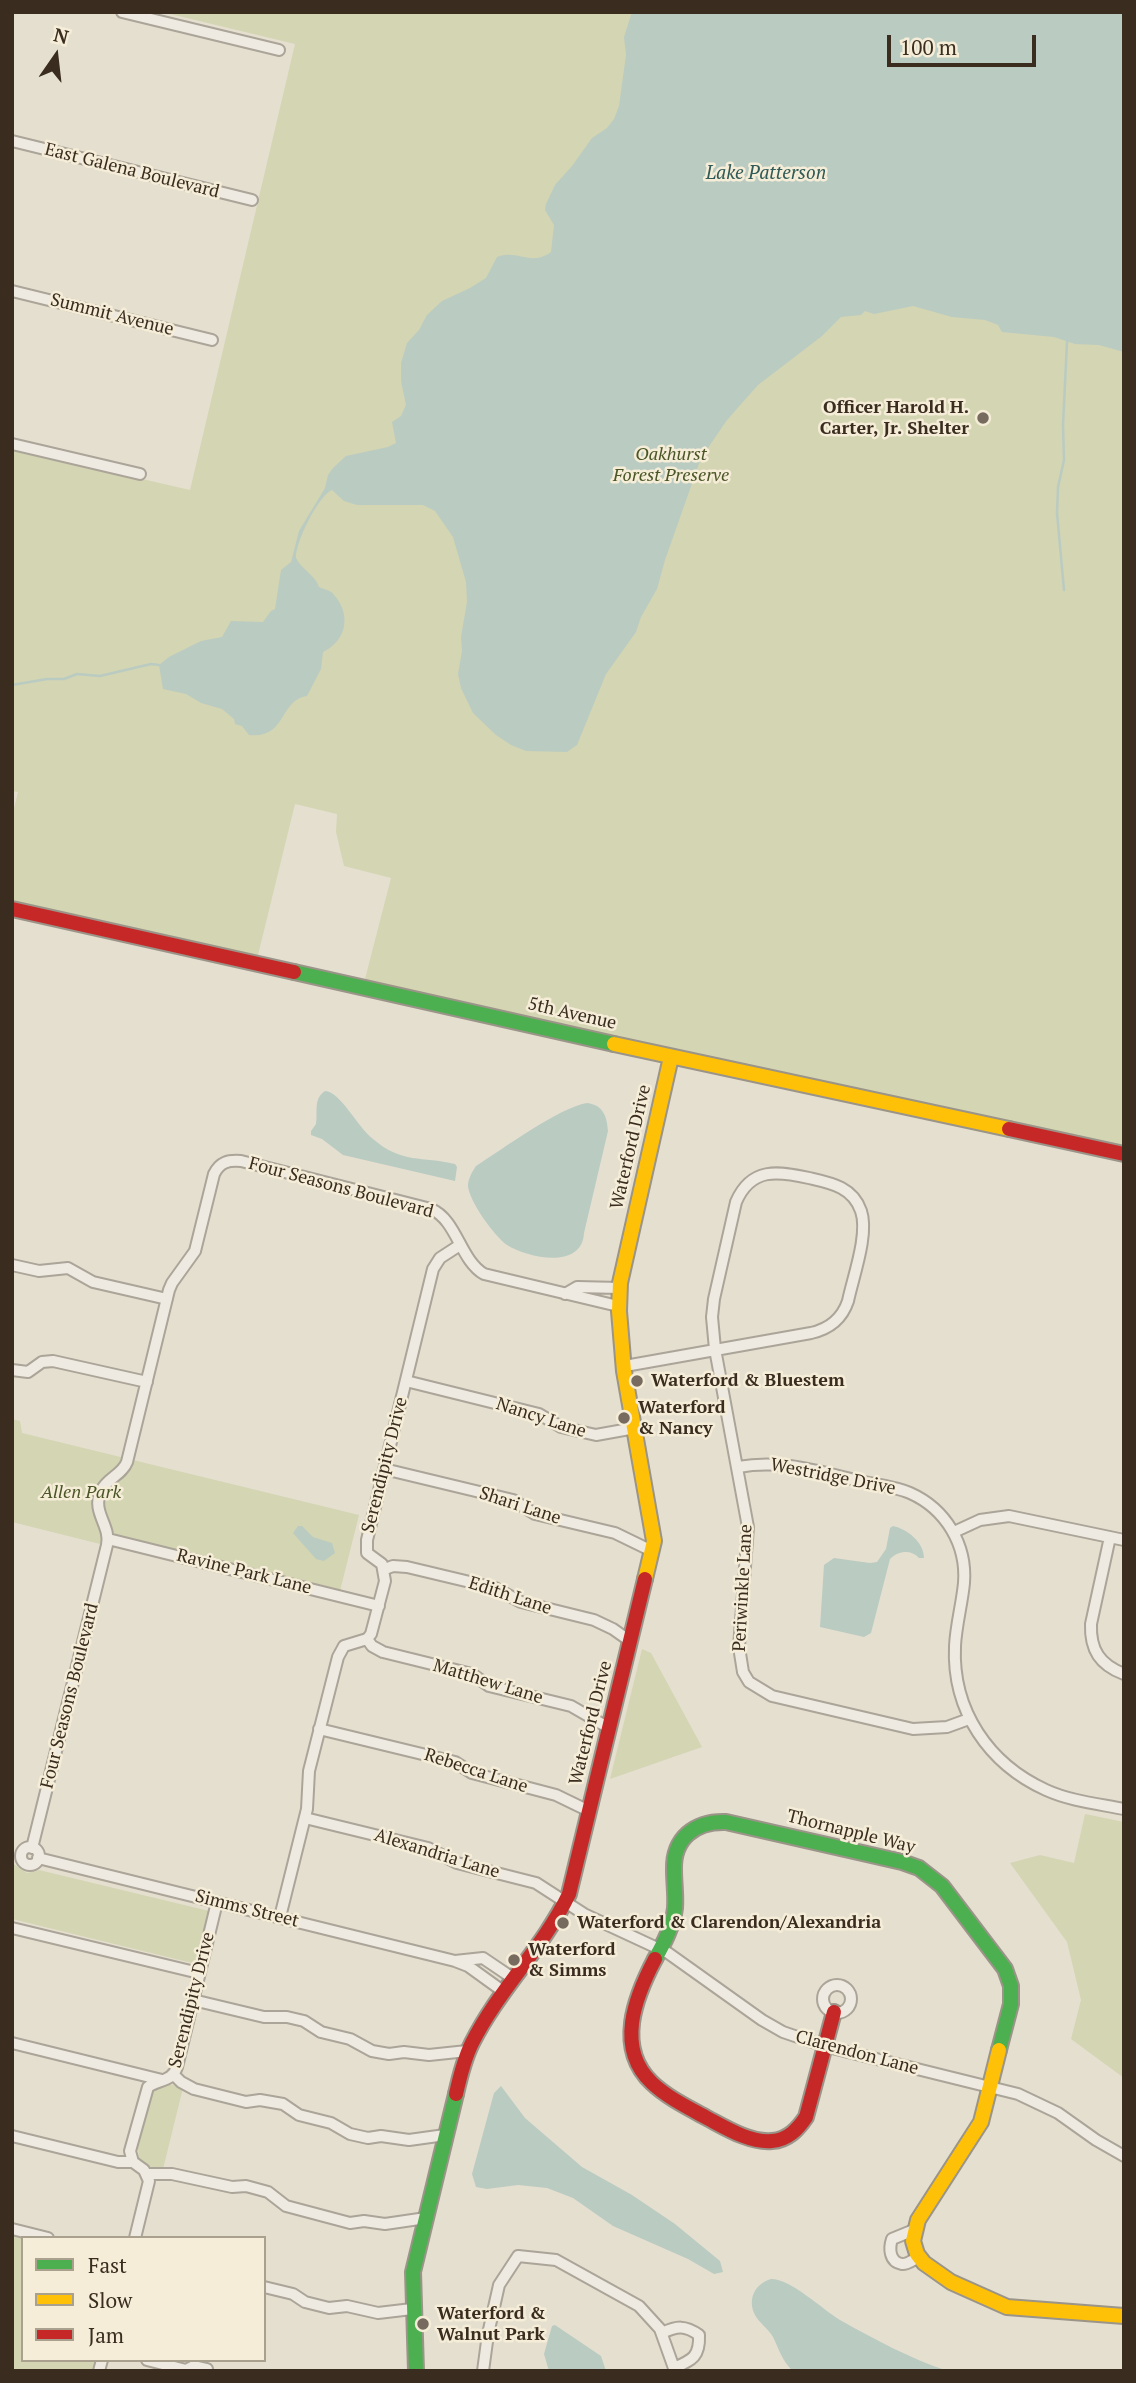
<!DOCTYPE html>
<html>
<head>
<meta charset="utf-8">
<style>
	body { margin:0 }
	#map { position:relative; width:1136px; height:2383px; overflow:hidden; background:#e5dfd0; font-family:"PT Serif",serif }
	canvas { display:block }
	.frame { position:absolute; inset:0; border:14px solid #3a2d20; pointer-events:none }
	.legend { position:absolute; left:21px; top:2236px; width:245px; height:126px; box-sizing:border-box; background:#f5edd7; border:2px solid #aaa08e; margin:0; padding:9px 12px; list-style:none; font-size:21px; color:#3a2d20 }
	.legend li { display:flex; align-items:center; gap:14px; height:35px }
	.legend b { width:35px; border:2px solid #aaa08e }
	.north { position:absolute; left:21px; top:21px; width:70px; height:70px; -webkit-text-stroke:5px #f5edd7; paint-order:stroke; rotate:14deg; font-size:19px; font-weight:700; line-height:28px; text-align:center; color:#3a2d20 }
	.north::after { content:''; display:block; margin:auto; width:24px; height:32px; background:#3a2d20; clip-path:polygon(50% 0,100% 100%,50% 72%,0 100%) }
	.scale { position:absolute; left:887px; top:35px; width:149px; height:32px; box-sizing:border-box; border:4px solid #3a2d20; border-top:0; padding-left:9px; font-size:21px; line-height:24px; white-space:nowrap; color:#3a2d20; -webkit-text-stroke:5px #f5edd7; paint-order:stroke }
</style>
</head>
<body>
<div id="map">
<canvas width="1136" height="2383"></canvas>
<div class="frame"></div>
<ul class="legend">
<li><b style="height:9px;background:#4caf50"></b>Fast</li>
<li><b style="height:9px;background:#ffc107"></b>Slow</li>
<li><b style="height:9px;background:#c62828"></b>Jam</li>
</ul>
<div class="north">N</div>
<div class="scale">100 m</div>
</div>
<script>
const c = document.querySelector('canvas').getContext('2d');
c.lineJoin = 'round';
function paint(path, color) {
  c.fillStyle = color;
  c.fill(path, 'evenodd');
}
function strokePath(path, color, width, dash) {
  c.strokeStyle = color;
  c.lineWidth = width;
  c.lineCap = dash ? 'butt' : 'round';
  c.setLineDash(dash || []);
  c.stroke(path);
}
function write(font, color, halo, rows, align = 'center') {
  c.font = font + ' "PT Serif",serif';
  c.lineWidth = 5;
  c.setLineDash([]);
  c.textBaseline = 'middle';
  c.strokeStyle = halo;
  c.fillStyle = color;
  for (const [text, x, y, turn = 0] of rows) {
    c.save();
    c.translate(x, y);
    c.rotate((+turn || 0) * Math.PI / 180);
    c.textAlign = isNaN(turn) ? turn : align;
    if (halo) c.strokeText(text, 0, 0);
    c.fillText(text, 0, 0);
    c.restore();
  }
}
const green = new Path2D(`
	M162,12H1124V1147L364,983L391,878L344,866L336,832L337,814L295,804L257,959L12,903V816L18,792L12,791V449L190,490L295,44Z
	M12,1419L20,1421L22,1433L359,1515L340,1591L104,1532L100,1544L12,1522Z
	M642,1649L651,1653L702,1747L610,1779Z
	M1085,1814L1124,1822V2078L1071,2039L1081,2000L1067,1942L1010,1863L1040,1855L1074,1863Z
	M12,1863L27,1873L39,1870L209,1911L196,1964L12,1919Z
	M170,2084L183,2088L163,2169C152,2168 148,2166 139,2160L138,2148L151,2096L156,2088Z
	M12,2234L29,2238H23V2360H96L93,2371H12Z`);
const water = new Path2D(`
	M632,12H1124V352L1099,345L1075,344L1054,337L1002,332L998,325L985,320L952,317L913,306L874,314L865,311L861,315L841,317L822,336L758,385L727,420L701,458L665,560L657,589L641,617L636,632L606,674L577,745L567,752L526,751L511,745L496,735L473,713L461,688L458,674L462,651L461,637L467,602L466,582L453,537L435,511L423,505H357L344,501L332,490C318,496 295,543 296,558C302,570 315,575 319,587C325,590 331,590 334,595C352,615 346,641 323,652L321,669L307,696C279,700 287,739 249,735L242,726L235,724L234,719L222,709L201,703L186,694L163,689L159,665L169,657L201,641L222,637L231,621L263,622L271,611L275,609L281,570L291,562L299,531L325,488L328,475L333,468L346,456L388,447L396,443L392,422L401,416L406,405L401,381V363L407,343L419,330L427,315L442,301L470,288L486,278L497,257C518,249 530,267 551,252L554,225L545,210L546,204L555,185L572,166L592,138L607,128L614,119L619,106L626,55L624,37Z
	M325,1091C341,1092 357,1127 373,1139C402,1164 422,1156 455,1164L457,1167L455,1181L343,1155L322,1139L311,1135V1131L316,1124C318,1112 313,1099 325,1091Z
	M587,1103C603,1105 607,1116 608,1131L584,1233C582,1270 528,1258 507,1245C495,1237 469,1201 468,1186C468,1179 472,1172 476,1166C503,1149 558,1108 587,1103Z
	M298,1526H302L313,1537L332,1543L335,1553L324,1561L316,1559L293,1533Z
	M893,1526C907,1529 924,1542 924,1558H919C911,1549 898,1551 890,1559L871,1633L864,1637L820,1627L824,1565L834,1558L870,1563L877,1562L886,1549L890,1528Z
	M501,2086L525,2118L582,2167L632,2195L675,2224L720,2261L723,2272L714,2274L688,2259L613,2226L573,2198L547,2188L518,2185L487,2189L476,2187L472,2174L494,2093Z
	M771,2279C791,2279 822,2309 840,2320C874,2339 911,2359 948,2371H793C782,2361 779,2349 773,2337C768,2328 759,2323 755,2315C747,2299 755,2284 771,2279Z
	M555,2325L601,2356L606,2371H549L544,2354L552,2326Z`);
const stream = new Path2D(`
	M1064,590L1057,513L1058,487L1064,460L1063,425L1067,342
	M12,685L47,679H64L77,674L100,676L151,664L159,665`);
const street = new Path2D(`
	M122,12L279,50
	M12,141L252,200
	M12,291L212,340
	M12,444L140,474
	M12,1265L39,1271L68,1268L93,1282L167,1299
	M565,1294L577,1287L620,1288
	M625,1366L811,1333C829,1329 842,1319 848,1301C853,1277 869,1234 861,1211C853,1187 831,1183 809,1178C778,1171 751,1167 736,1202L714,1299L712,1317L715,1349L748,1527L739,1647L743,1672L749,1682L772,1696L913,1729L947,1727L969,1719
	M12,1370L28,1372L42,1362L53,1361L147,1382
	M406,1381L539,1414L561,1427L596,1435L635,1428
	M738,1467C784,1459 819,1472 864,1482C879,1485 896,1487 910,1493C946,1509 967,1545 964,1583C962,1604 956,1625 955,1646C952,1711 989,1764 1046,1790C1070,1801 1099,1804 1124,1809
	M384,1469L513,1500L535,1514L615,1533L652,1551
	M954,1532L980,1520L1009,1516L1124,1540
	M1110,1537L1091,1624C1090,1650 1100,1665 1124,1674
	M108,1539L379,1606
	M385,1569L393,1566L407,1567L495,1588L521,1602L594,1620L613,1629L630,1641
	M367,1639L372,1646L383,1652L472,1674L489,1686L571,1706L609,1728
	M319,1729L455,1762L472,1773L556,1795L589,1811
	M305,1818L428,1848L457,1863L536,1883L584,1914L668,1953L762,2020L783,2032L824,2046L1018,2094L1058,2113L1096,2140L1124,2156
	M21 1856a9 9 0 1 1 18 0a9 9 0 1 1-18 0Z
	M32,1848L107,1545C111,1525 91,1512 101,1491C107,1478 122,1475 127,1462L169,1290L172,1283L195,1251L214,1174C220,1162 228,1160 241,1161L431,1209C457,1220 460,1260 484,1274L618,1306
	M38,1858L455,1961L468,1966L504,1992
	M280,1917L307,1809L309,1771L338,1657L344,1646L367,1639L371,1634L385,1581L382,1564L367,1553V1540L433,1269L440,1258L460,1245
	M12,1928L199,1973
	M455,1961L483,1958L514,1979
	M823 1999a14 14 0 1 1 28 0a14 14 0 1 1-28 0Z
	M193,2000L264,2017H287L304,2021L321,2032L350,2039L372,2051L389,2054L404,2052L429,2055L467,2051
	M12,2043L162,2080
	M174,2075L181,2082L194,2089L246,2102L260,2100L283,2104L299,2115L331,2123L350,2134L368,2138L381,2136L409,2140L445,2135
	M12,2136L118,2162H133
	M148,2174H172L232,2187L246,2186L268,2192L286,2206L350,2223L364,2221L385,2224L426,2218
	M12,2229L48,2238
	M914,2230L892,2239C889,2248 889,2262 902,2264C907,2265 914,2259 919,2257
	M135,2238L149,2181L144,2170L133,2162L130,2151L148,2087C159,2079 172,2082 177,2067L217,1902
	M264,2287L293,2294L305,2302L329,2308L347,2306L378,2313L412,2309
	M662,2333C677,2326 685,2325 699,2335C700,2357 692,2360 674,2368
	M147,2360L186,2370L194,2366L207,2369
	M99,2371L102,2360
	M483,2371L488,2334L499,2285L518,2256L556,2260L639,2306L660,2329L675,2371`);
const fast = new Path2D(`
	M294,972L614,1044
	M655,1959C664,1943 673,1926 675,1908C676,1895 674,1883 674,1870C673,1838 695,1821 726,1822L902,1862L919,1868L942,1886L1005,1969L1011,1986V2004L999,2050
	M416,2371L413,2272L456,2094`);
const slow = new Path2D(`
	M614,1044L1009,1129
	M645,1579L654,1541L624,1371L619,1311L620,1283L671,1057
	M999,2050L981,2122L918,2220L913,2241L917,2254L924,2263L951,2282L1007,2307L1124,2316`);
const jam = new Path2D(`
	M12,909L294,972
	M1009,1129L1124,1154
	M655,1959C635,1997 615,2048 652,2083C668,2098 689,2108 707,2118C726,2128 750,2143 772,2141C788,2140 798,2129 806,2117L834,2012
	M456,2094C460,2076 464,2059 472,2043C499,1989 543,1948 569,1894L645,1579`);
const markers = [
	[983,418,7,"#766b5e"],
	[637,1381,7,"#766b5e"],
	[624,1418,7,"#766b5e"],
	[563,1923,7,"#766b5e"],
	[514,1960,7,"#766b5e"],
	[423,2324,7,"#766b5e"]
];
const streetNames = [
	["East Galena Boulevard",132,171,14],
	["Summit Avenue",112,315,14],
	["5th Avenue",572,1014,13],
	["Waterford Drive",631,1147,-77],
	["Four Seasons Boulevard",341,1188,15],
	["Nancy Lane",541,1418,18],
	["Serendipity Drive",385,1465,-76],
	["Westridge Drive",833,1477,11],
	["Shari Lane",520,1506,18],
	["Ravine Park Lane",244,1572,14],
	["Periwinkle Lane",743,1588,-87],
	["Edith Lane",510,1596,18],
	["Matthew Lane",488,1682,17],
	["Four Seasons Boulevard",70,1696,-76],
	["Waterford Drive",591,1723,-76],
	["Rebecca Lane",476,1771,18],
	["Thornapple Way",851,1832,14],
	["Alexandria Lane",437,1854,17],
	["Simms Street",247,1909,14],
	["Serendipity Drive",192,2000,-76],
	["Clarendon Lane",857,2053,15]
];
const poiNames = [
	["Officer Harold H.",969,408,"right"],
	["Carter, Jr. Shelter",969,429,"right"],
	["Waterford & Bluestem",651,1381],
	["Waterford",638,1408],
	["& Nancy",638,1429],
	["Waterford & Clarendon/Alexandria",577,1923],
	["Waterford",528,1950],
	["& Simms",528,1971],
	["Waterford &",437,2314],
	["Walnut Park",437,2335]
];
const parkNames = [
	["Oakhurst",671,455],
	["Forest Preserve",671,476],
	["Allen Park",81,1493]
];
const waterNames = [
	["Lake Patterson",766,174]
];
paint(green, '#d4d5b3');
paint(water, '#bacbc1');
strokePath(stream, '#bacbc1', 2.5);
strokePath(street, '#aba498', 14);
strokePath(fast, '#9b9488', 18);
strokePath(slow, '#9b9488', 18);
strokePath(jam, '#9b9488', 18);
strokePath(street, '#eeeae2', 10);
strokePath(fast, '#4caf50', 14);
strokePath(slow, '#ffc107', 14);
strokePath(jam, '#c62828', 14);
for (const [x, y, r, color] of markers) {
  const dot = new Path2D();
  dot.arc(x, y, r, 0, 2 * Math.PI);
  c.fillStyle = color;
  c.fill(dot);
  strokePath(dot, '#f5edd7', 2.5);
}
write('18px', '#3a2d20', '#f5edd7', streetNames);
write('bold 18px', '#3a2d20', '#f5edd7', poiNames, 'left');
write('italic 18px', '#4a5627', '#f5edd7', parkNames);
write('italic 19px', '#305a57', '#f5edd7', waterNames);
</script>
</body>
</html>
